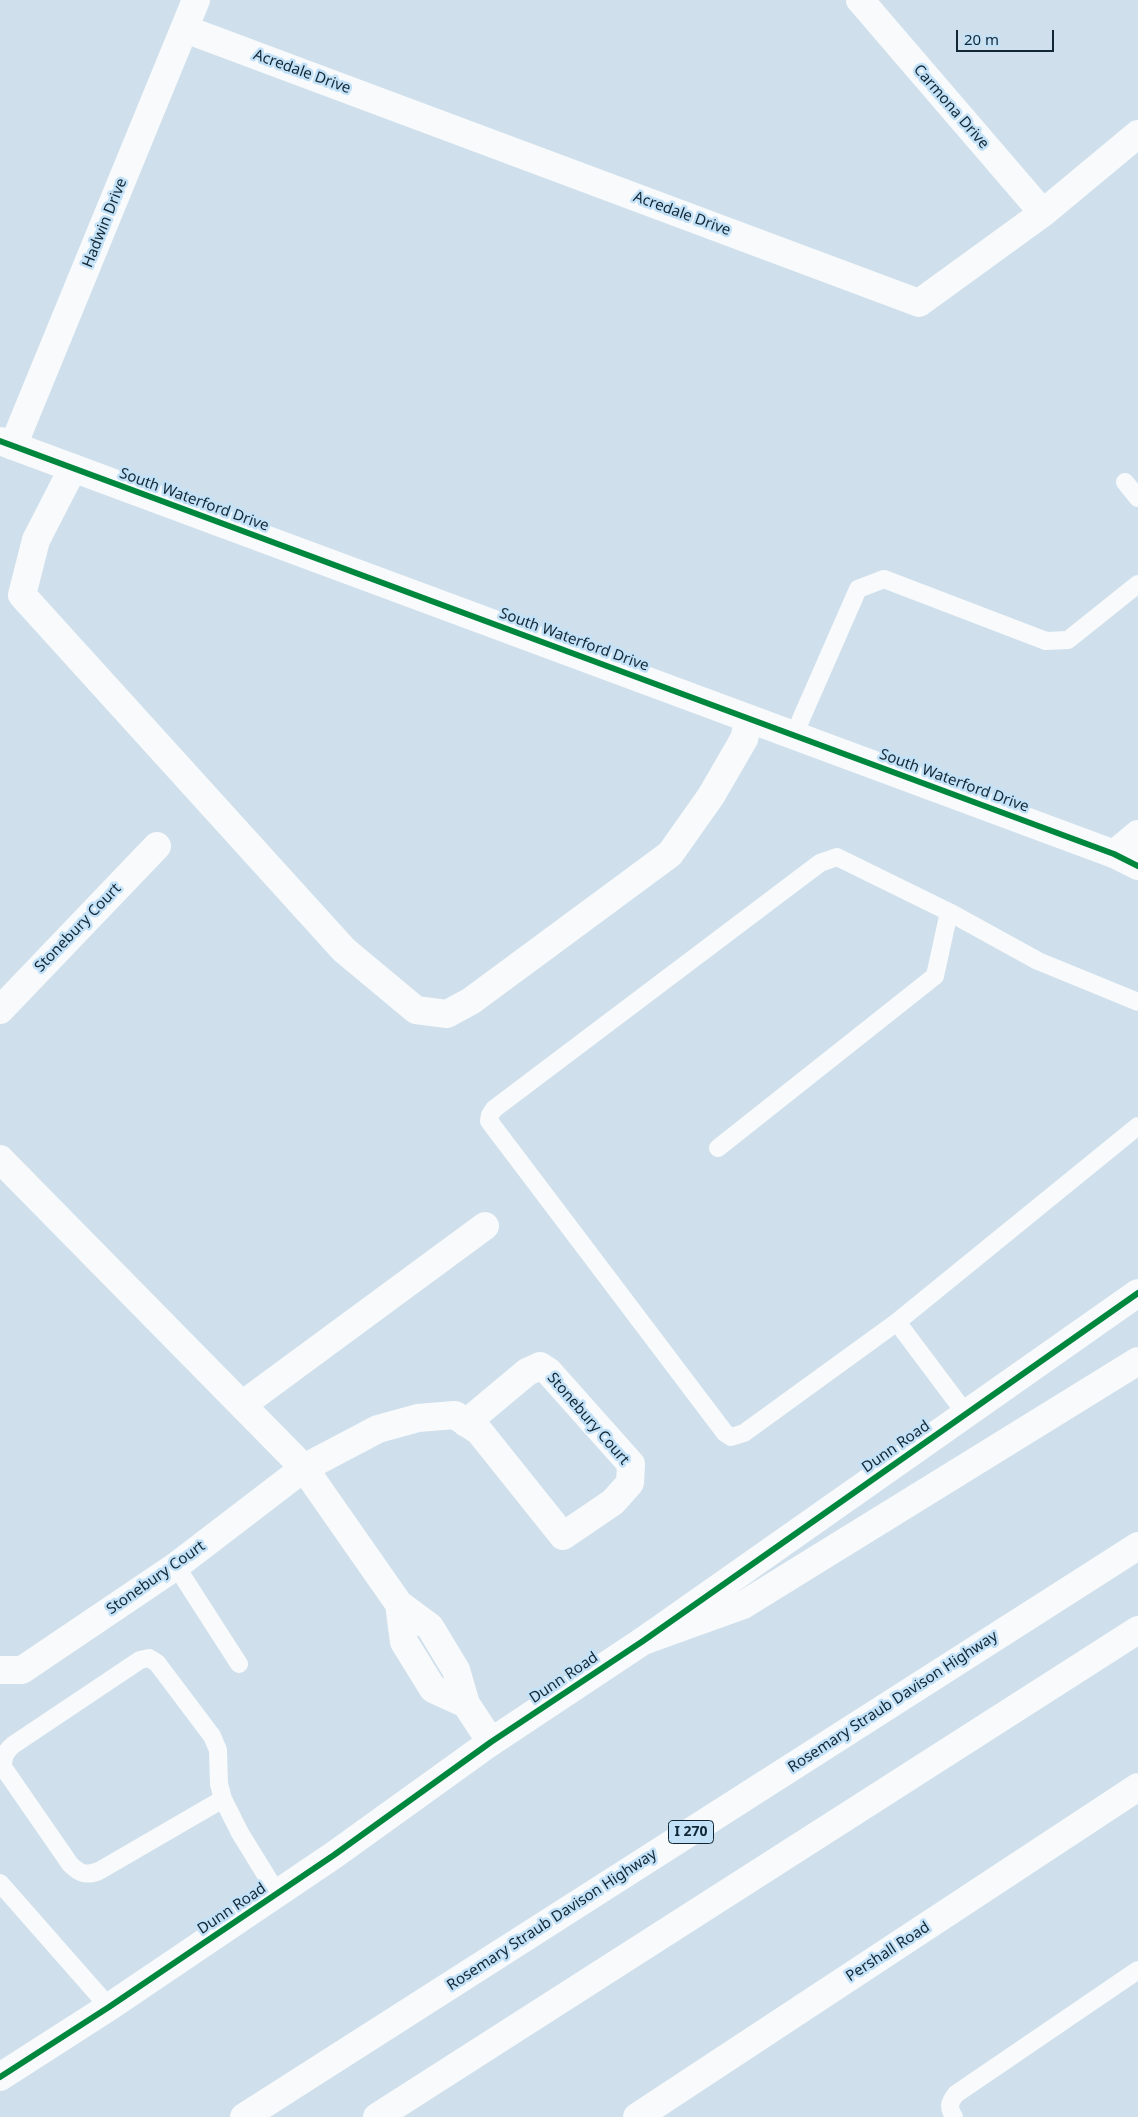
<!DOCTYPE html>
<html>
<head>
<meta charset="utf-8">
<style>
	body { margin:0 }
	#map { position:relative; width:1138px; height:2117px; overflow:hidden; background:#cfe0ec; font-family:"Noto Sans",sans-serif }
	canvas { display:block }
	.scale { position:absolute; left:956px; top:30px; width:98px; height:22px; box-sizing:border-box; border:2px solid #122735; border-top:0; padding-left:6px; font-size:15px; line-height:18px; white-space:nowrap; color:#122735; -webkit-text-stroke:4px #c3e2f8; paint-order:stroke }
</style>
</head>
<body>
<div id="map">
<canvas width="1138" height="2117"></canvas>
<div class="scale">20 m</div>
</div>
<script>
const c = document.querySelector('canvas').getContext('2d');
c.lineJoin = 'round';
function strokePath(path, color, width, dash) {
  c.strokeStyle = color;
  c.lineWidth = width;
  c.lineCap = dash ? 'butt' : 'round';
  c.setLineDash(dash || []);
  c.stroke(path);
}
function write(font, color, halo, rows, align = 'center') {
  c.font = font + ' "Noto Sans",sans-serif';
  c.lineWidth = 5;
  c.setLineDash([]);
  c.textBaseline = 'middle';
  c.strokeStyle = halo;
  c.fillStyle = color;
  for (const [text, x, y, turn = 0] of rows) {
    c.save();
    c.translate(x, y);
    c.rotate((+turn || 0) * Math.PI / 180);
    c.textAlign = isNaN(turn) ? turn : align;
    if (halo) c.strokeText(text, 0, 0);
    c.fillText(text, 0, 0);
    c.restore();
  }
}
const service = new Path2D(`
	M1125,482L1138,498
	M794,735L858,589L884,579L1046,641L1068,640L1138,584
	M718,1148L935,976L949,912
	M897,1322L744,1433L731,1437L725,1433L489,1121L490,1115L494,1109L820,863L837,857L949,912L1038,961L1138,1002
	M966,1414L897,1322L1138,1126
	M176,1566L239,1664
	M223,1799L99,1871C86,1876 80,1874 70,1864L3,1767C3,1757 5,1752 13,1745L140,1660L149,1658L157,1663L212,1736L218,1750L219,1784L223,1799L240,1833L277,1893
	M0,1883L109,2007
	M954,2117C948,2107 949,2103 956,2094L1138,1970`);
const minor = new Path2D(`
	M860,0L1043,213
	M185,29L919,303L1043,213L1138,134
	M13,446L196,0
	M73,468L36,540L22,595L344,950L416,1010L447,1014L471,1001L670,854L711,796L744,739L749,719
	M1114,854L1138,834
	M0,1010L157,846
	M0,1159L304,1468L399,1604L430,1627L456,1670L466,1704L491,1742
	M242,1405L485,1226
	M399,1604L404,1642L433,1689L466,1704
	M0,1670H22L176,1566L304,1468L378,1429L418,1418L455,1415L479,1431L563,1536L613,1502L630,1483L631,1464L549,1372L540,1366L527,1372L466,1423`);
const tertiary = new Path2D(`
	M0,441L1114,854L1138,866
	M0,2077L109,2007L334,1855L491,1742L643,1641L1138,1293
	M637,2117L1138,1787`);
const motorway = new Path2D(`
	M643,1641L743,1605L1138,1361
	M244,2117L1138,1546
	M377,2117L1138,1630`);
const cycleway = new Path2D(`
	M0,441L1114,854L1138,866
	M0,2077L109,2007L334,1855L491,1742L643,1641L1138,1293`);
const shields = [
	[691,1832,45]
];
const shieldNames = [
	["I 270",691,1832]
];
const streetNames = [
	["Acredale Drive",302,72,20],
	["Carmona Drive",951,107,49],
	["Acredale Drive",682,214,20],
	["Hadwin Drive",105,223,-68],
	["South Waterford Drive",194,500,20],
	["South Waterford Drive",574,640,20],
	["South Waterford Drive",954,781,20],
	["Stonebury Court",78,928,-46],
	["Stonebury Court",588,1419,49],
	["Dunn Road",896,1447,-35],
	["Stonebury Court",156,1578,-35],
	["Dunn Road",564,1678,-34],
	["Rosemary Straub Davison Highway",893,1702,-33],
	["Dunn Road",232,1909,-34],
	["Rosemary Straub Davison Highway",552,1920,-33],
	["Pershall Road",888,1952,-33]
];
strokePath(service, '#f8fafc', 18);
strokePath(minor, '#f8fafc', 28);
strokePath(tertiary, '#f8fafc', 28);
strokePath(motorway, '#f8fafc', 28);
strokePath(cycleway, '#00873e', 6);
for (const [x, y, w] of shields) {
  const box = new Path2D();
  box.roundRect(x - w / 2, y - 11.5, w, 23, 4);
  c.fillStyle = '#c3e2f8';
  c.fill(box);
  strokePath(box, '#122735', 1);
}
write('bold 14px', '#122735', null, shieldNames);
write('15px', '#122735', '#c3e2f8', streetNames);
</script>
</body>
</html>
